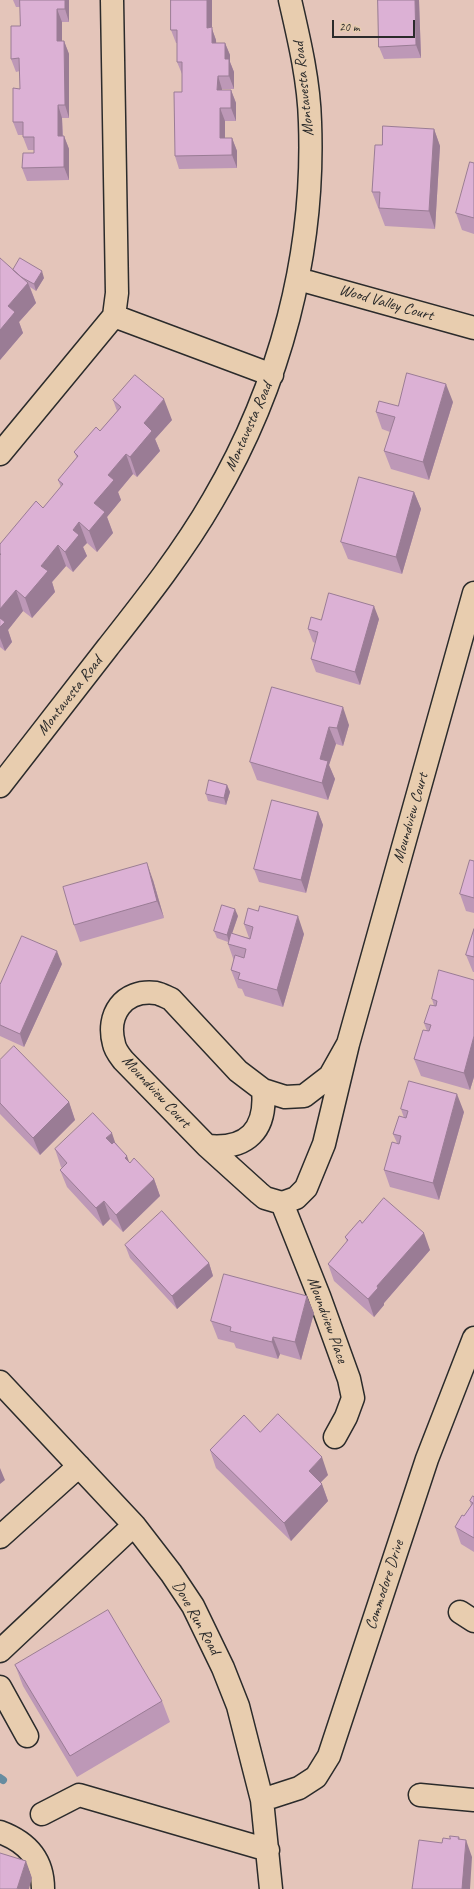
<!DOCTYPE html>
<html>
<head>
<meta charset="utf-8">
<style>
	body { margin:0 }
	#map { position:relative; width:474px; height:1889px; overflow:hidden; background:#e4c5ba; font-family:Caveat,sans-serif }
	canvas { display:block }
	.scale { position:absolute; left:332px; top:20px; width:83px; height:18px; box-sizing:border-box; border:2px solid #2b2b2b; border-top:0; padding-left:5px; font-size:12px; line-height:14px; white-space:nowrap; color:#2b2b2b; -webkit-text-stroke:3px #e8cdaf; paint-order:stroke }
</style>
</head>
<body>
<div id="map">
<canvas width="474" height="1889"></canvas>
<div class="scale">20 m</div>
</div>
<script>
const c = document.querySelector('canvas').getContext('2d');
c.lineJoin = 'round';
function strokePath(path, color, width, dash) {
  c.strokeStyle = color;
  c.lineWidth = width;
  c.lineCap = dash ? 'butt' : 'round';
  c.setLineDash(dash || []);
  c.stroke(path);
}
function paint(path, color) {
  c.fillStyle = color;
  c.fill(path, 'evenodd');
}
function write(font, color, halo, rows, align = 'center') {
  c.font = font + ' Caveat,sans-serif';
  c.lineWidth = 3;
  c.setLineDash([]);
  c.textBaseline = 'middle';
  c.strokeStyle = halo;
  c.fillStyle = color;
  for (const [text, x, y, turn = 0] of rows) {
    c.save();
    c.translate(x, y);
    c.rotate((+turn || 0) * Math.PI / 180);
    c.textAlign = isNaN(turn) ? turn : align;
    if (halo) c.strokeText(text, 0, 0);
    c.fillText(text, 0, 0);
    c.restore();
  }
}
const stream = new Path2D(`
	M0,1778L3,1780`);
const minor = new Path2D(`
	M298,279L474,328
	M114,316L272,375
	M0,454L114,316L117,293L112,0
	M0,786C36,740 72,694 108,647C145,600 183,552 213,500C280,386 315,254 310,122C309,81 299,39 290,0
	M348,1044L330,1076L304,1096L285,1097L263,1090L238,1071L171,999C166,997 161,994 156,993C123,989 106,1015 114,1044C115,1050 120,1056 123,1060L207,1146L259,1193L265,1198L282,1203L296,1198L306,1188L324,1144L348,1044L474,593
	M207,1146C247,1150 267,1130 263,1090
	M282,1203L319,1296L349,1379L353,1398L346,1417L335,1437
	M0,1382L134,1525L171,1573L193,1606L223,1668L238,1706L262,1800L271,1889
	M0,1537L79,1466
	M460,1612L474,1621
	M0,1651L134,1525
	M0,1687L27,1736
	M420,1795L474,1800
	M262,1800L299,1788L316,1777L329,1756L427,1459L474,1338
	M42,1814L79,1795L268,1850
	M0,1832C27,1842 43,1859 43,1889`);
const wall = new Path2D(`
	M13,0H69V22H62V41H64L69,54V118H62L63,136H64L69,149V180L27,181L22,168L34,153V150H28L23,137V135H18L13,122L20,89V71L16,72L11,59L20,26V7H16Z
	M378,0H419L421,58L384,59L379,47Z
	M212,29L216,40V43H225L230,55V62L234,72V89H222V90H231L236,103V121H225V138H232L237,151V168L179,169L175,156L182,92V74L177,62V43H176L171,30Z
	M434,129L440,146L435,229L385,226L372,192L382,145Z
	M474,163V234L462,230L456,213Z
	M13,270L44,278L36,291L30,287L36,303L19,322L23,333L0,360Z
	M113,400L172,420L155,439L160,451L137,477L133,474L118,492L121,500L107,517L113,533L97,552L87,543L83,547L87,556L73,572L66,566L52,582L55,592L32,618L23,611L8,630L12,642L5,651L0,647V544L43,508L61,487L58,480L77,458L74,452L100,431L117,411Z
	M453,402L429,480L391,469L384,451L390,432L382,429L376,412L398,406Z
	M414,492L421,509L402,574L348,559L341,542Z
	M379,619L360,685L316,672L311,659L315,643L313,642L308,629L321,620Z
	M272,687L349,725L343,746L336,744L329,765L335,779L328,800L257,780L250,762Z
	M227,785L230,792L226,805L208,801L206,794Z
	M318,812L323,825L306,893L259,882L254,869Z
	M474,861V913L466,911L460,894Z
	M153,880L164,918L80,942L74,925Z
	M238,916L232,934L249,938L244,924L304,934L283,1007L245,996L242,989L238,988L231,970L234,961L228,944V942L217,938L214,931Z
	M474,929V972H473L466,955Z
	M62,964L24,1047L0,1036V985Z
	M474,980V1077L470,1090L421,1076L414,1059L427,1031L424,1023L434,1006L432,999Z
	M0,1060L69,1102L75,1120L40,1155L0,1114Z
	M401,1109L464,1112L439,1200L390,1187L384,1170L397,1143L393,1134L404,1118Z
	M116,1143L130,1163L154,1179L160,1196L123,1232L110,1219L103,1226L67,1187L60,1170L62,1168L61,1167L55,1149Z
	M362,1223L430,1250L384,1303V1305L374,1317L334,1281L328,1264L347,1242L345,1237Z
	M125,1245L209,1263L213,1276L177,1309L130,1258Z
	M314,1313L301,1360L280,1354L278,1359L236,1348L234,1343L218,1339L211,1321Z
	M260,1432L328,1475L321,1482L328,1501L291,1541L216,1468L210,1450Z
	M474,1497V1552L461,1544L455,1527L464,1516L471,1506L470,1501Z
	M15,1665L162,1701L170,1722L77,1777L23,1686Z`);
const shadedWall = new Path2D(`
	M65,0H69V22L65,9Z
	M207,0H212V29L216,40L217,55L207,28Z
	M415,0H419L421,58L416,45Z
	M57,9L62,22V54L57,41Z
	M64,41L69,54V118L65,105Z
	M225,43L230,55V62L234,72V89L229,76L225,59Z
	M218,76L222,89V103L217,90Z
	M231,90L236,103V121L231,108Z
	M58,105L62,118L63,149L58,136Z
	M220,108L225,121V151L220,138Z
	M434,129L440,146L435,229L429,211Z
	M64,136L69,149V180L64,167Z
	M232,138L237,151V168L232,155Z
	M42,271L44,278L36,291L34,284Z
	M28,283L36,303L19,322L23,333L0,360V330L8,306Z
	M446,384L453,402L429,480L423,462Z
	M164,399L172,420L155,439L160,451L137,477L130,457L144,423Z
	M126,454L133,474L118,492L121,500L107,517L113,533L97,552L89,531L94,503L108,475Z
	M414,492L421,509L402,574L396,557Z
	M79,522L87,543L83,547L87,556L73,572L65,552L73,530Z
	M58,545L66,566L52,582L55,592L32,618L25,598L41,566Z
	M16,590L23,611L8,630L12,642L5,651L0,638V609Z
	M374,606L379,619L360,685L355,672Z
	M343,707L349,725L343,746L337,728Z
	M329,727L336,744L329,765L335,779L328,800L322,783L320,759Z
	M227,785L230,792L226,805L224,798Z
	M318,812L323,825L306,893L301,880Z
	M147,863L153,880L164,918L157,901Z
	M235,909L238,916L229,942L227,935Z
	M298,916L304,934L283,1007L277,990Z
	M57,951L62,964L24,1047L20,1034Z
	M474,1036V1077L470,1090L464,1073Z
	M457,1094L464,1112L439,1200L433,1183Z
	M69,1102L75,1120L40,1155L33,1138Z
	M112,1133L118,1151L106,1138Z
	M127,1156L133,1173L125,1158Z
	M154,1179L160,1196L123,1232L116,1215Z
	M104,1201L110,1219L103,1226L96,1208Z
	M424,1233L430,1250L384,1303V1305L374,1317L368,1299L377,1286Z
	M209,1263L213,1276L177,1309L172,1296Z
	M307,1296L314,1313L301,1360L295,1342Z
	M273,1337L280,1354L278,1359L272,1342Z
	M322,1457L328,1475L315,1488L309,1471Z
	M0,1468L5,1480L0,1484Z
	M322,1484L328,1501L291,1541L284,1523Z
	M459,1837L465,1854L466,1840L472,1857L470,1889H462Z
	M26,1861L32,1878L29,1889H17Z`);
const building = new Path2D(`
	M20,0H65V9H57V41H64L65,105H58V136H64V167L22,168L23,153H34V137H23V122H13V88L20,89L19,58L11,59V26H20Z
	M171,0H207V28L212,27V43H225V59H229V76H218L217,90H231V108H220V138H232V155L175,156L174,92H182V62H177V30H171Z
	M378,0H415L416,45L379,47Z
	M383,126L434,129L429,211L379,208L380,192H372L375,145H382Z
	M470,162L474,163V218L456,213Z
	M0,258L28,283L8,306L15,312L0,330Z
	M20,258L42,271L34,284L21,277L13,270Z
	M407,373L446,384L423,462L384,451L395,417L376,412L379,401L398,406Z
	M135,375L164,399L144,423L152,431L130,457L126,454L108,475L114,480L94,503L105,512L89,531L79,522L73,530L79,535L65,552L58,545L41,566L48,571L25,598L16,590L0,609V555L1,554H0V544L36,501L43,508L63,484L58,480L78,456L74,452L96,427L100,431L121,407L113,400Z
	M359,477L414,492L396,557L341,542Z
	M329,593L374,606L355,672L311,659L318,632L308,629L311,617L321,620Z
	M0,618L5,622L0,627Z
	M272,687L343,707L337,728L329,727L320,759L328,761L322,783L250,762Z
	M209,780L227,785L224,798L206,794Z
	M272,800L318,812L301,880L254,869Z
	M470,860L474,861V898L460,894Z
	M147,863L157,901L74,925L63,887Z
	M222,905L235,909L227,935L214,931Z
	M260,906L298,916L277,990L238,979L240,973L231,970L235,955L244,958L246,949L228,944L231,933L250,939L253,927L244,924L248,908L258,911Z
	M474,929V957L466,955Z
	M22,936L57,951L20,1034L0,1025V985Z
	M439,970L474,980V1036L464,1073L414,1059L423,1030L429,1031L431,1025L424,1023L430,1005L436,1006L437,1001L432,999Z
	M14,1046L69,1102L33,1138L0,1103V1060Z
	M409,1081L457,1094L433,1183L384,1170L392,1142L399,1144L401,1136L393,1134L399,1116L406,1118L408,1111L401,1109Z
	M93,1113L112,1133L106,1138L112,1144L114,1142L127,1156L125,1158L130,1163L134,1158L154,1179L116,1215L104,1201L96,1208L60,1170L67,1163L55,1149Z
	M384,1198L424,1233L377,1286L378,1288L368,1299L328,1264L348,1240L345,1237L360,1220L362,1223Z
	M162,1211L209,1263L172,1296L125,1245Z
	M224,1274L307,1296L295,1342L273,1337L272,1342L230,1331L231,1327L211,1321Z
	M278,1414L322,1457L309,1471L322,1484L284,1523L210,1450L244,1415L260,1432Z
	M473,1496L474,1497V1538L455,1527L462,1515L464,1516L473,1503L470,1501Z
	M108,1610L162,1701L70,1756L15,1665Z
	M450,1836L459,1837L458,1839L466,1840L462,1889H412L419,1840L442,1843L443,1838L450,1839Z
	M0,1853L26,1861L17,1889H0Z`);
const streetNames = [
	["Montavesta Road",304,89,-96],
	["Wood Valley Court",386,303,16],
	["Montavesta Road",249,427,-66],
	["Montavesta Road",70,696,-52],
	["Moundview Court",411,818,-74],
	["Moundview Court",156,1092,47],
	["Moundview Place",327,1320,70],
	["Commodore Drive",385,1585,-72],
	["Dove Run Road",196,1618,61]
];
strokePath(stream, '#668ca0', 8);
strokePath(minor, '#2b2b2b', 25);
strokePath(minor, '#e8cdaf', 22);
paint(wall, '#bd98b7');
paint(shadedWall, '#9a7c95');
paint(building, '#dcb1d5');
strokePath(building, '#9a7c95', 1);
write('16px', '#2b2b2b', '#e8cdaf', streetNames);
</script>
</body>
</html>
